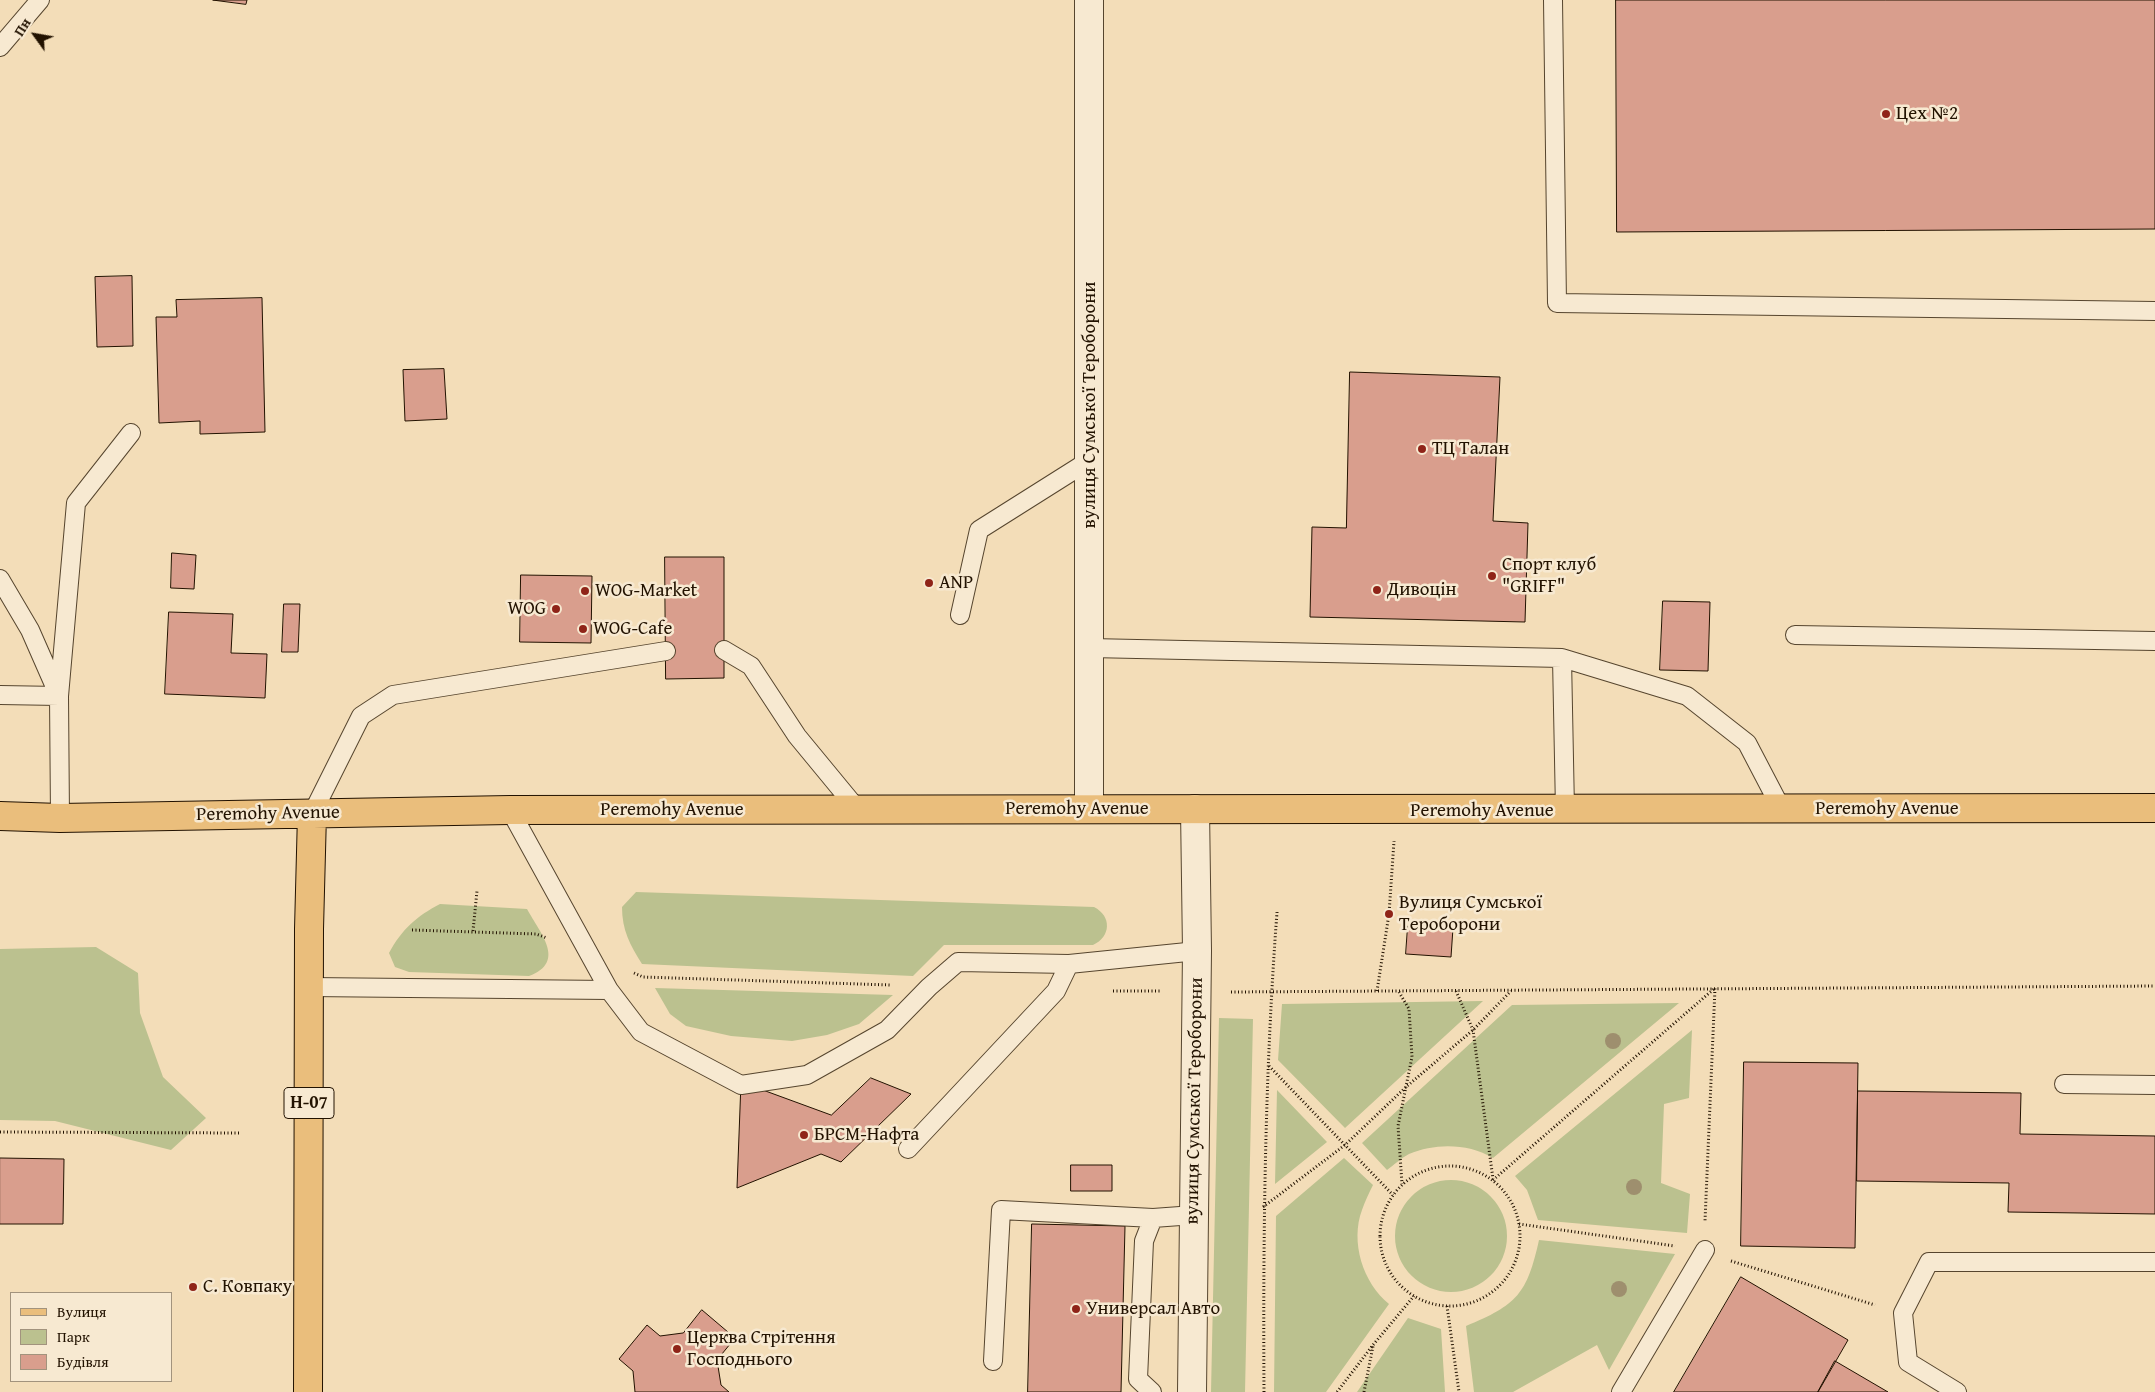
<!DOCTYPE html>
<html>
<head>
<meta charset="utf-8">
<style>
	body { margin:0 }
	#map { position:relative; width:2155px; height:1392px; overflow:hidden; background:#f3ddb8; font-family:"Gentium Book Plus",serif }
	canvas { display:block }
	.legend { position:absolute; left:10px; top:1292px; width:162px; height:90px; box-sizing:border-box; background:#f7e9d1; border:1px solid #a2937d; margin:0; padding:6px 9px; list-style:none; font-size:15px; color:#221200 }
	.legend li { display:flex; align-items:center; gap:10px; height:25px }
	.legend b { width:25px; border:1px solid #a2937d }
	.north { position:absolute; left:10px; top:10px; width:50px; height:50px; -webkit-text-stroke:4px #f7e9d1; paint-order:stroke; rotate:302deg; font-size:14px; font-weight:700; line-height:20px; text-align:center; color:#221200 }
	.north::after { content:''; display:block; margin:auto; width:18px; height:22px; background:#221200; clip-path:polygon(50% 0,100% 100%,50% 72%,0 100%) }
</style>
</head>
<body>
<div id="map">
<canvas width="2155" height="1392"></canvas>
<ul class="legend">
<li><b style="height:6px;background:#eabe7c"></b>Вулиця</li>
<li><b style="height:14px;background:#bbc18f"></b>Парк</li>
<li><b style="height:14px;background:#d99e8d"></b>Будівля</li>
</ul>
<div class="north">Пн</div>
</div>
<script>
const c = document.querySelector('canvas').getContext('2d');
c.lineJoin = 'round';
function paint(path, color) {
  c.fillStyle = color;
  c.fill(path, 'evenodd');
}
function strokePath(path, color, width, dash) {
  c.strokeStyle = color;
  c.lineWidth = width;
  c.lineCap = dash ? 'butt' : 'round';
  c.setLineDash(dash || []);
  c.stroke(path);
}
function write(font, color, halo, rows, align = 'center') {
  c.font = font + ' "Gentium Book Plus",serif';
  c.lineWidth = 5;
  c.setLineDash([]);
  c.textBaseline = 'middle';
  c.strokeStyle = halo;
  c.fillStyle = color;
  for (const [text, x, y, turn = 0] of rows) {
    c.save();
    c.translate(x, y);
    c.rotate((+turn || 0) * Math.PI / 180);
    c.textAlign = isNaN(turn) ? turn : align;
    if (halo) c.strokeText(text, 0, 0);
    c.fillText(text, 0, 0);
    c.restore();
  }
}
const green = new Path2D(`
	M636,892L1094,907C1112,916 1111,937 1093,945H944L913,976L642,964C630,945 622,930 622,907Z
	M440,904L527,909C540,933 567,962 529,976L409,972L395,967L389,953C402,929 417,916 440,904Z
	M96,947L138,973L140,1013L163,1077L206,1118L171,1150L55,1121L0,1120V949Z
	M655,988L893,995L859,1024L827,1035L792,1041L731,1036L686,1026L670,1014Z
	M1483,1001L1345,1128L1278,1060L1282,1004Z
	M1679,1003L1493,1158C1468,1143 1435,1143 1409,1154C1401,1158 1394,1165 1387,1170L1362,1143L1512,1005Z
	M1219,1018L1253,1019L1245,1392H1211Z
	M1692,1030L1689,1098L1664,1104L1661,1183L1690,1194L1687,1233L1538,1220L1527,1190L1515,1176Z
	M1277,1090L1327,1142L1275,1184Z
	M1344,1158L1373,1185C1369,1193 1365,1201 1362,1210C1350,1242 1363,1283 1389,1304L1326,1392H1274L1276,1216Z
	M1395 1236a56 56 0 1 1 112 0a56 56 0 1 1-112 0Z
	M1539,1240L1675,1254L1609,1370L1597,1345L1513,1392H1474L1466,1326C1517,1305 1527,1294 1539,1240Z
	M1408,1318L1441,1329L1445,1392H1357Z`);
const building = new Path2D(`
	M213,0H247L246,4Z
	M1616,0H2155V229L1617,232Z
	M132,276L133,346L97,347L95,277Z
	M262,298L265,432L200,434V421L159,423L156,317H177L176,300Z
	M444,369L447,419L405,421L403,370Z
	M1350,372L1500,377L1493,521L1528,523L1525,622L1310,617L1312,527L1346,528Z
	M172,553L196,555L194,589L171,588Z
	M665,557H724V678L666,679Z
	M521,575L592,576L591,643L520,642Z
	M1663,601L1710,602L1708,671L1660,670Z
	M284,604H300L298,652H282Z
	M169,612L233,614L231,653L267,654L265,698L165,694Z
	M1408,926L1453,928L1451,957L1406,954Z
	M1744,1062L1858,1063L1855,1248L1741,1246Z
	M871,1078L911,1094L841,1162L821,1154L737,1188L741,1082L831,1115Z
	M1858,1091L2021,1093L2020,1134L2155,1136V1214L2008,1212L2009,1183L1857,1181Z
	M0,1158L64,1159L63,1224H0Z
	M1071,1165H1112V1191H1071Z
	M1032,1224L1125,1226L1121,1392H1028Z
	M1741,1277L1848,1340L1818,1392H1674Z
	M702,1310L735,1338L717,1360L721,1385L729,1392H635L633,1371L619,1359L647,1325L660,1336L683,1333Z
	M1835,1361L1888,1392H1818Z`);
const path = new Path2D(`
	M412,930L536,934L547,938
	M473,931L477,891
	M634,973L643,977L890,985
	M1113,991H1162
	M1377,991L1389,914L1394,841
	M1456,991L1473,1030L1493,1179
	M1231,992L2155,986
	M1399,992L1409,1009L1412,1057L1398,1126L1402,1184
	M1269,1066L1393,1195
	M0,1132L241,1133
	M1380 1236a70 70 0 1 1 140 0a70 70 0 1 1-140 0Z
	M1493,1180L1715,988L1705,1221
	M1263,1207L1345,1145L1406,1087L1473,1030L1511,991
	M1519,1224L1675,1246
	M1731,1261L1875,1305
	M1447,1306L1459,1392
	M1264,1392C1263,1232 1265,1072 1277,912
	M1337,1392L1373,1345L1414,1296
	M1364,1392L1373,1346`);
const service = new Path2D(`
	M1553,0L1557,303L2155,311
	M0,47L40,0
	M0,579L30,630L59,696L60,818
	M960,615L979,530L1090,460
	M1795,635L2155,641
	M1090,648L1562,658L1687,696L1747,743L1782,810
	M724,650L751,666L797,736L858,810
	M1562,658L1565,810
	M0,695L59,696L76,503L131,433
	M510,810L609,990L641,1032L741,1085L807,1075L887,1030L929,987L958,962L1069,964L1197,951
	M312,814L361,716L393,695L666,651
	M309,987L609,990
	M2064,1084L2155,1085
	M908,1149L1056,991L1069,964
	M993,1361L1001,1210L1153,1218L1194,1215
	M1152,1392L1138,1379L1144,1241L1153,1218
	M1621,1392L1705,1250
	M1957,1392L1908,1362L1903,1313L1929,1262H2155`);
const minor = new Path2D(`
	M1089,809V0
	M1192,1392L1197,951L1195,809`);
const primary = new Path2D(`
	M0,816L60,818L510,810L2155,808
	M308,1392L309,929L312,814`);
const trees = [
	[1613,1041],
	[1634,1187],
	[1619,1289]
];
const markers = [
	[1886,114,5,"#8f2418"],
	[1422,449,5,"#8f2418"],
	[1492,576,5,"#8f2418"],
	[929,583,5,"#8f2418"],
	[1377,590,5,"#8f2418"],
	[585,591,5,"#8f2418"],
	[556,609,5,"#8f2418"],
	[583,629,5,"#8f2418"],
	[1389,914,5,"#8f2418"],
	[804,1135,5,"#8f2418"],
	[193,1287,5,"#8f2418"],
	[1076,1309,5,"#8f2418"],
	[677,1349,5,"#8f2418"]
];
const shields = [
	[309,1103,50]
];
const shieldNames = [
	["Н-07",309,1103]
];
const poiNames = [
	["Цех №2",1896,114],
	["ТЦ Талан",1432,449],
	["Спорт клуб",1502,565],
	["\"GRIFF\"",1502,587],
	["ANP",939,583],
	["Дивоцін",1387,590],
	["WOG-Market",595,591],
	["WOG",546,609,"right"],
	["WOG-Cafe",593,629],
	["Вулиця Сумської",1399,903],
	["Тероборони",1399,925],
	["БРСМ-Нафта",814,1135],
	["С. Ковпаку",203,1287],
	["Универсал Авто",1086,1309],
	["Церква Стрітення",687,1338],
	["Господнього",687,1360]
];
const streetNames = [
	["вулиця Сумської Тероборони",1090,405,-90],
	["Peremohy Avenue",1077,809],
	["Peremohy Avenue",1887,809],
	["Peremohy Avenue",672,810],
	["Peremohy Avenue",1482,811],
	["Peremohy Avenue",268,814,-1],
	["вулиця Сумської Тероборони",1195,1101,-89]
];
paint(green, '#bbc18f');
paint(building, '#d99e8d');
strokePath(building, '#221200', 1);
strokePath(service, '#56452e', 20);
strokePath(minor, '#56452e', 30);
strokePath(primary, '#221200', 30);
strokePath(path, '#221200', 3, [1, 2.5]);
strokePath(service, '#f7e9d1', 18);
strokePath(minor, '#f7e9d1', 28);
strokePath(primary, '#eabe7c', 28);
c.fillStyle = '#9e8f6e';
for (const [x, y] of trees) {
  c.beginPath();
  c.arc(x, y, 8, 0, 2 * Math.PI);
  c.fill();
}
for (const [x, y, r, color] of markers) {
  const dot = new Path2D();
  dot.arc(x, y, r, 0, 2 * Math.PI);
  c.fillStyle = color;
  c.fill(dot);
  strokePath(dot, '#f7e9d1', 2);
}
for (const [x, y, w] of shields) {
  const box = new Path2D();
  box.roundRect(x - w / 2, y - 15.5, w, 31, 4);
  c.fillStyle = '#f7e9d1';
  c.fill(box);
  strokePath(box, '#221200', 1);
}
write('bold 18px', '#221200', null, shieldNames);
write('19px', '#221200', '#f7e9d1', poiNames, 'left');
write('19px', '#221200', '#f7e9d1', streetNames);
</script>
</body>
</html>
